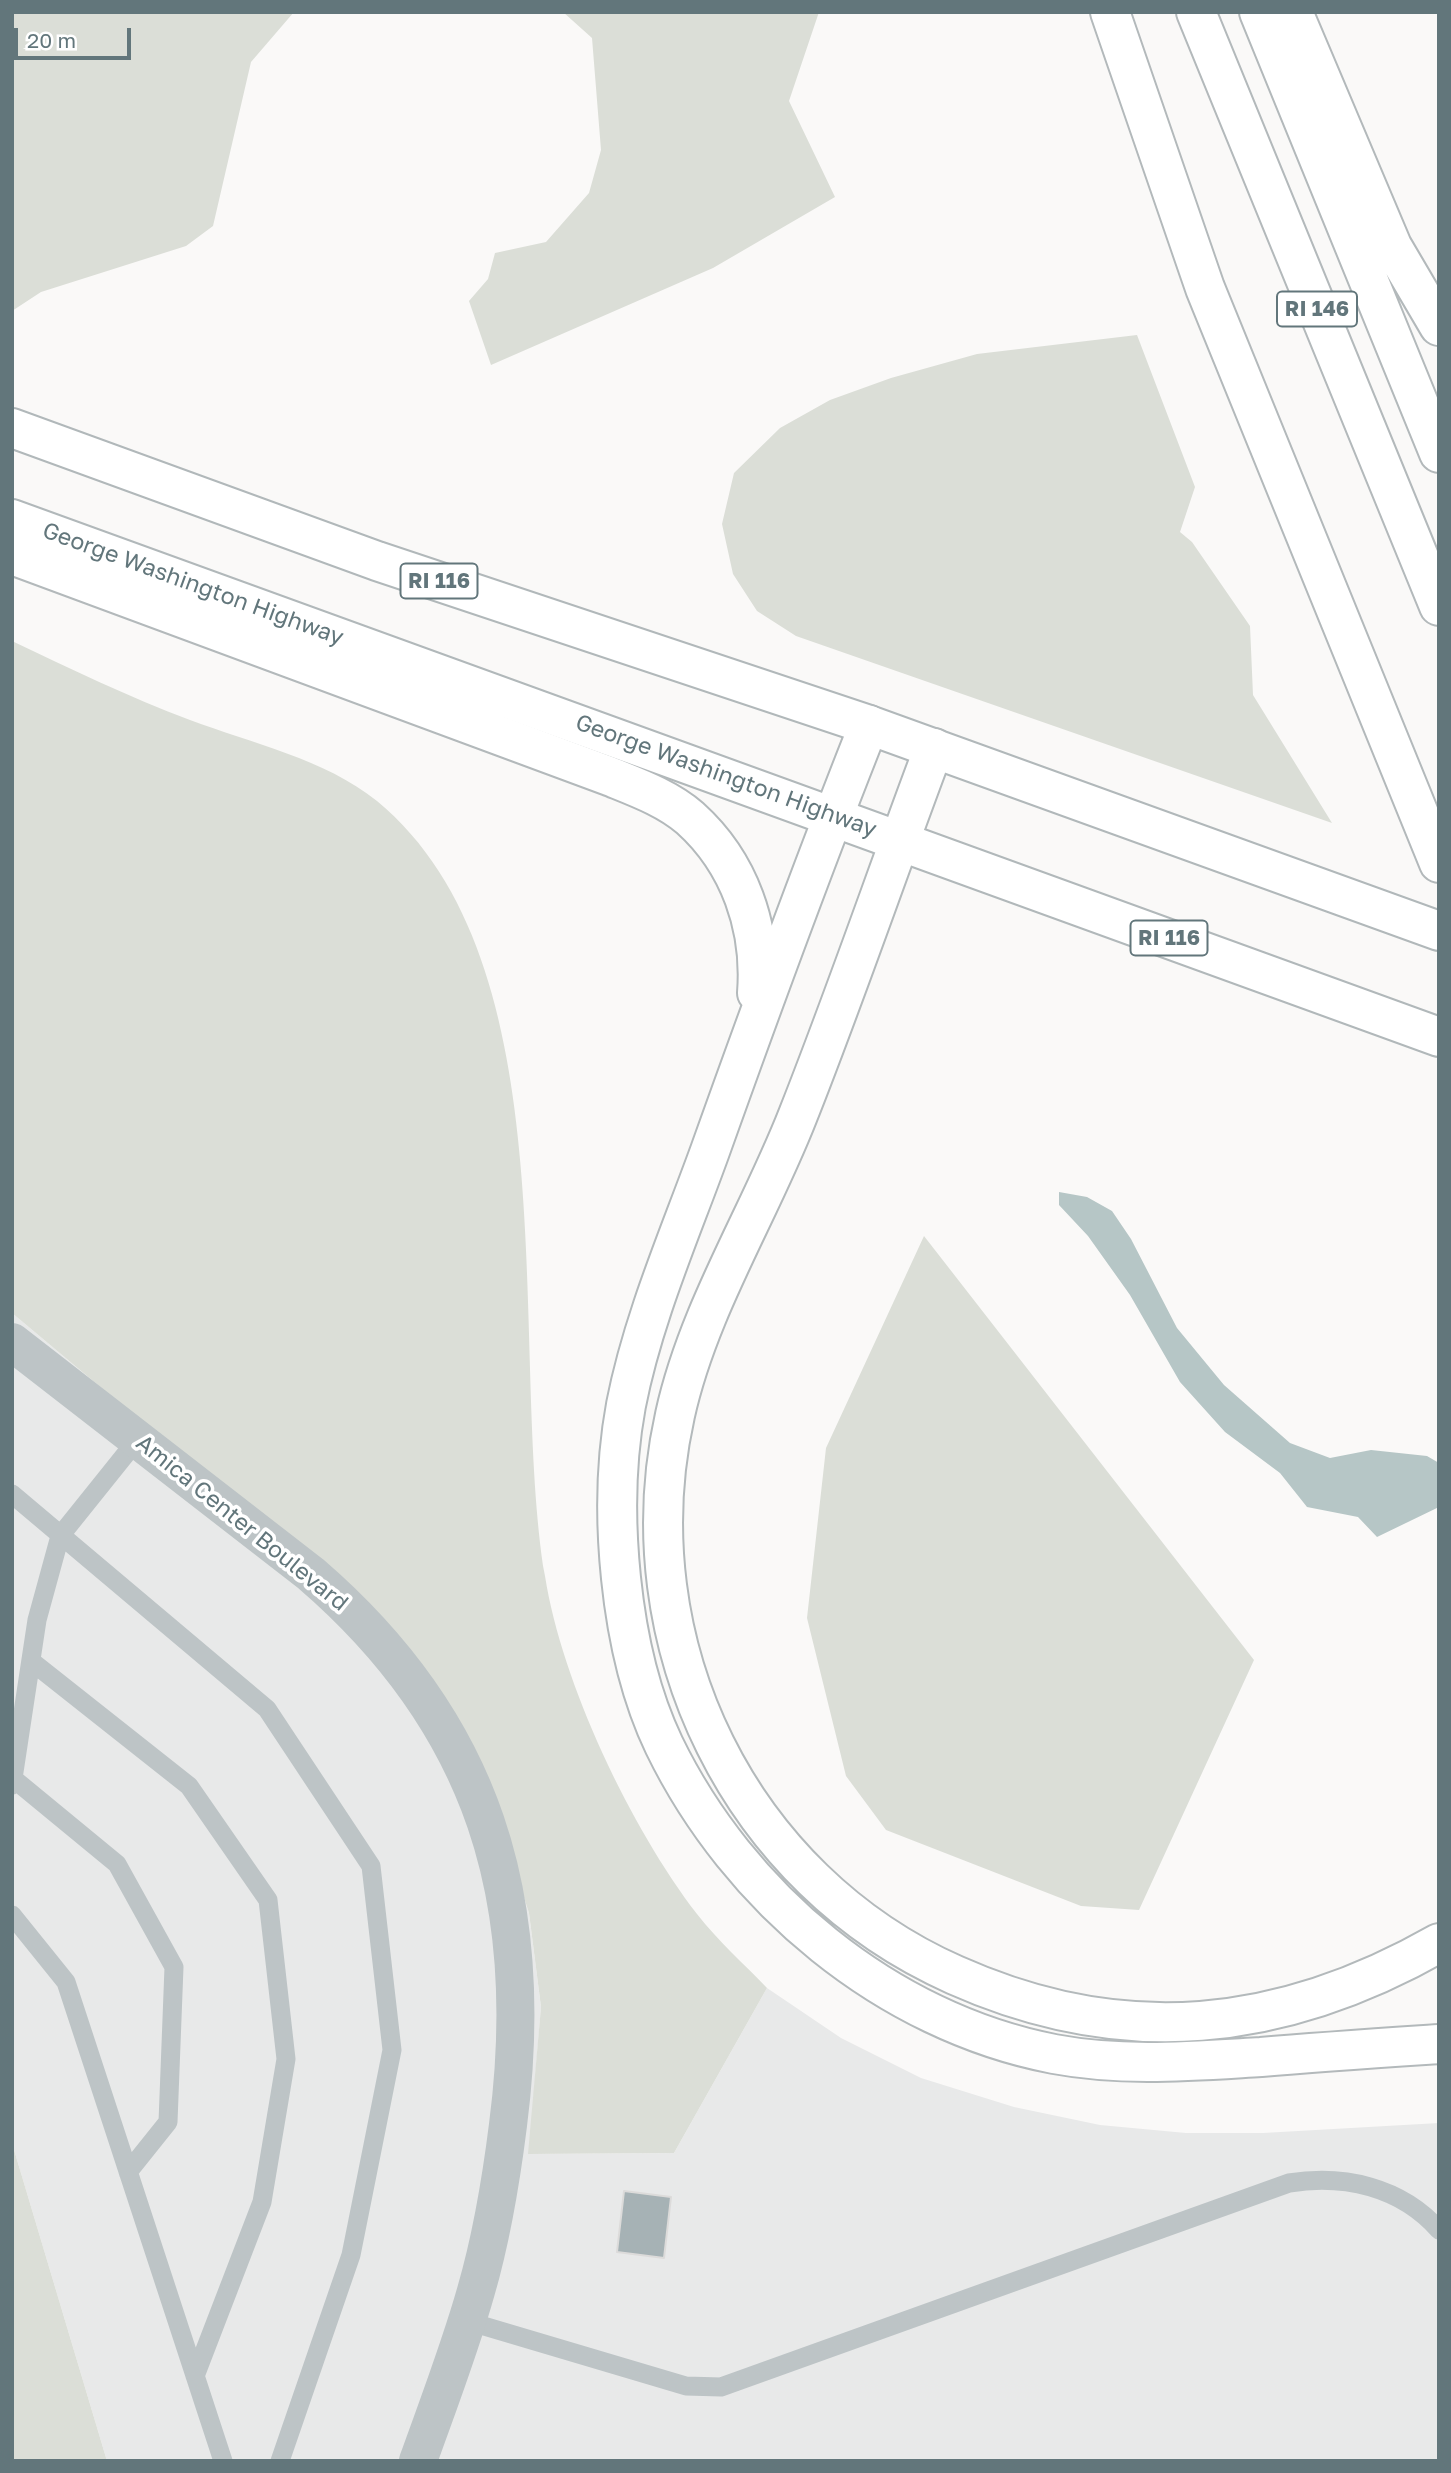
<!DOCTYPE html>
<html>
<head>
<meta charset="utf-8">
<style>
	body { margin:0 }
	#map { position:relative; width:1451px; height:2473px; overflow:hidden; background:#faf9f8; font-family:"Golos Text",sans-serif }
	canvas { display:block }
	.frame { position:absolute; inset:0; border:14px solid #62767b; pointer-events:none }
	.scale { position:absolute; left:14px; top:28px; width:117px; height:32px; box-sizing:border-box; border:4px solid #62767b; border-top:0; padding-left:9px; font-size:21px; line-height:24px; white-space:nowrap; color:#62767b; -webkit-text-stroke:5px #fff; paint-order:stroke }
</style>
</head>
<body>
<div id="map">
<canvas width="1451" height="2473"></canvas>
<div class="frame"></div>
<div class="scale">20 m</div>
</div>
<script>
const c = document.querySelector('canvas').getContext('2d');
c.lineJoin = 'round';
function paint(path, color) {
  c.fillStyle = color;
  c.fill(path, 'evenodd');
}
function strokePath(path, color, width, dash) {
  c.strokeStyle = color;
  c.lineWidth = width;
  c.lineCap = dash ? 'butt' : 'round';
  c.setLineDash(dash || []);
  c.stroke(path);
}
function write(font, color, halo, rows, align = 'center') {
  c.font = font + ' "Golos Text",sans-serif';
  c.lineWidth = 7;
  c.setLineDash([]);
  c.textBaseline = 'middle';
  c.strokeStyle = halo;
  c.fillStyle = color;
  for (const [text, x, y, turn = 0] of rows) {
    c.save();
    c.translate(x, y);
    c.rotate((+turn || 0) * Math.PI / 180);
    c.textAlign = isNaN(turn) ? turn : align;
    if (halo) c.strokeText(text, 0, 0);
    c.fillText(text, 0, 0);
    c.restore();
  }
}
const built = new Path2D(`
	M12,1313L303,1557L499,1822L529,1913L541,2007L529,2154L674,2153L767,1988L841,2038L921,2078L1014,2107L1100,2125L1186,2133H1263L1439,2123V2461H107L12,2143Z`);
const green = new Path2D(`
	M12,12H294L251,62L213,226L186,246L41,292L12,311Z
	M563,12H819L789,101L835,197L713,268L491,365L469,301L488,279L495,253L546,242L589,193L601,150L592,38Z
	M1137,335L1195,487L1180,532L1192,542L1250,626L1253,695L1332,823L796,636L757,611L733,574L722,524L734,473L780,428L830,400L891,378L977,354Z
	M12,641C71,669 129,697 190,720C251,743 325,759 377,801C573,963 508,1348 545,1576C562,1684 631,1828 697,1914C718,1941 744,1964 767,1988L674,2153L528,2154L541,2007L529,1913L499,1822L303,1557L12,1313Z
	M924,1236L1254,1660L1139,1910L1081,1906L886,1830L846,1776L807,1618L826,1448Z
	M12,2143L107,2461H12Z`);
const water = new Path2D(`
	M1059,1192L1087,1197L1112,1211L1131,1239L1177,1328L1224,1385L1290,1443L1330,1458L1371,1450L1427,1456L1439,1463V1507L1377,1537L1358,1517L1307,1507L1280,1473L1225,1432L1180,1382L1130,1295L1088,1236L1059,1205Z`);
const building = new Path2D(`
	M624,2191L671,2197L664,2258L617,2252Z`);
const service = new Path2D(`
	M12,1494L267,1709L371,1866L392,2050L351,2255L280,2461
	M31,1661L189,1786L268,1900L286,2059L262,2202L195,2376
	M15,1780L117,1864L174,1967L168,2122L128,2172
	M12,1785L37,1620L60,1536L137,1440
	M12,1915L66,1982L223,2461
	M467,2321L686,2386L721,2387L1289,2183C1344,2174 1401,2187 1439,2230`);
const minor = new Path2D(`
	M12,1342L311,1574C485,1724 537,1901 508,2125C501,2181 492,2236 476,2291C460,2348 438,2405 418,2461`);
const primary = new Path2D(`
	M12,428L377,561L869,725L1439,931
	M12,519L1439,1037`);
const motorway = new Path2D(`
	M1110,12L1205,288L1439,863
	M1196,12L1439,606
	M1259,12L1439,453
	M1293,12L1392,246L1439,326
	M12,555L609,776C636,787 667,798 690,818C740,863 762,928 757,993
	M869,725C813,866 761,1008 710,1151C680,1234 643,1318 626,1405C607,1507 619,1651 664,1745C738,1898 887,2022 1054,2054C1123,2067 1192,2061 1261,2057C1320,2052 1380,2048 1439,2044
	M934,748C888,870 846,994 798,1115C759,1215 698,1310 675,1415C624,1643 740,1880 955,1975C1123,2050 1281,2033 1439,1943`);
const shields = [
	[1317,309,80],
	[439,581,77],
	[1169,938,77]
];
const shieldNames = [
	["RI 146",1317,309],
	["RI 116",439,581],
	["RI 116",1169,938]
];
const streetNames = [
	["George Washington Highway",193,584,20],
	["George Washington Highway",726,776,20],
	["Amica Center Boulevard",242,1523,39]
];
paint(built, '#e8e9e9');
paint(green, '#dbded7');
paint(water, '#b6c6c6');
paint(building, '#a6b2b5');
strokePath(building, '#dcdbda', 2);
strokePath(primary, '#b1b8ba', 42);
strokePath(motorway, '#b3b9bb', 42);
strokePath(service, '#bdc4c6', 19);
strokePath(minor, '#bdc4c6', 38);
strokePath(primary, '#fff', 38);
strokePath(motorway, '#fff', 38);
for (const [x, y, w] of shields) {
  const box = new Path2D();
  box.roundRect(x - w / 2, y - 17.5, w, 35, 5);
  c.fillStyle = '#fff';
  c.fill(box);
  strokePath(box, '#62767b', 2);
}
write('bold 21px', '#62767b', null, shieldNames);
write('23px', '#62767b', '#fff', streetNames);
</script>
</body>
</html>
